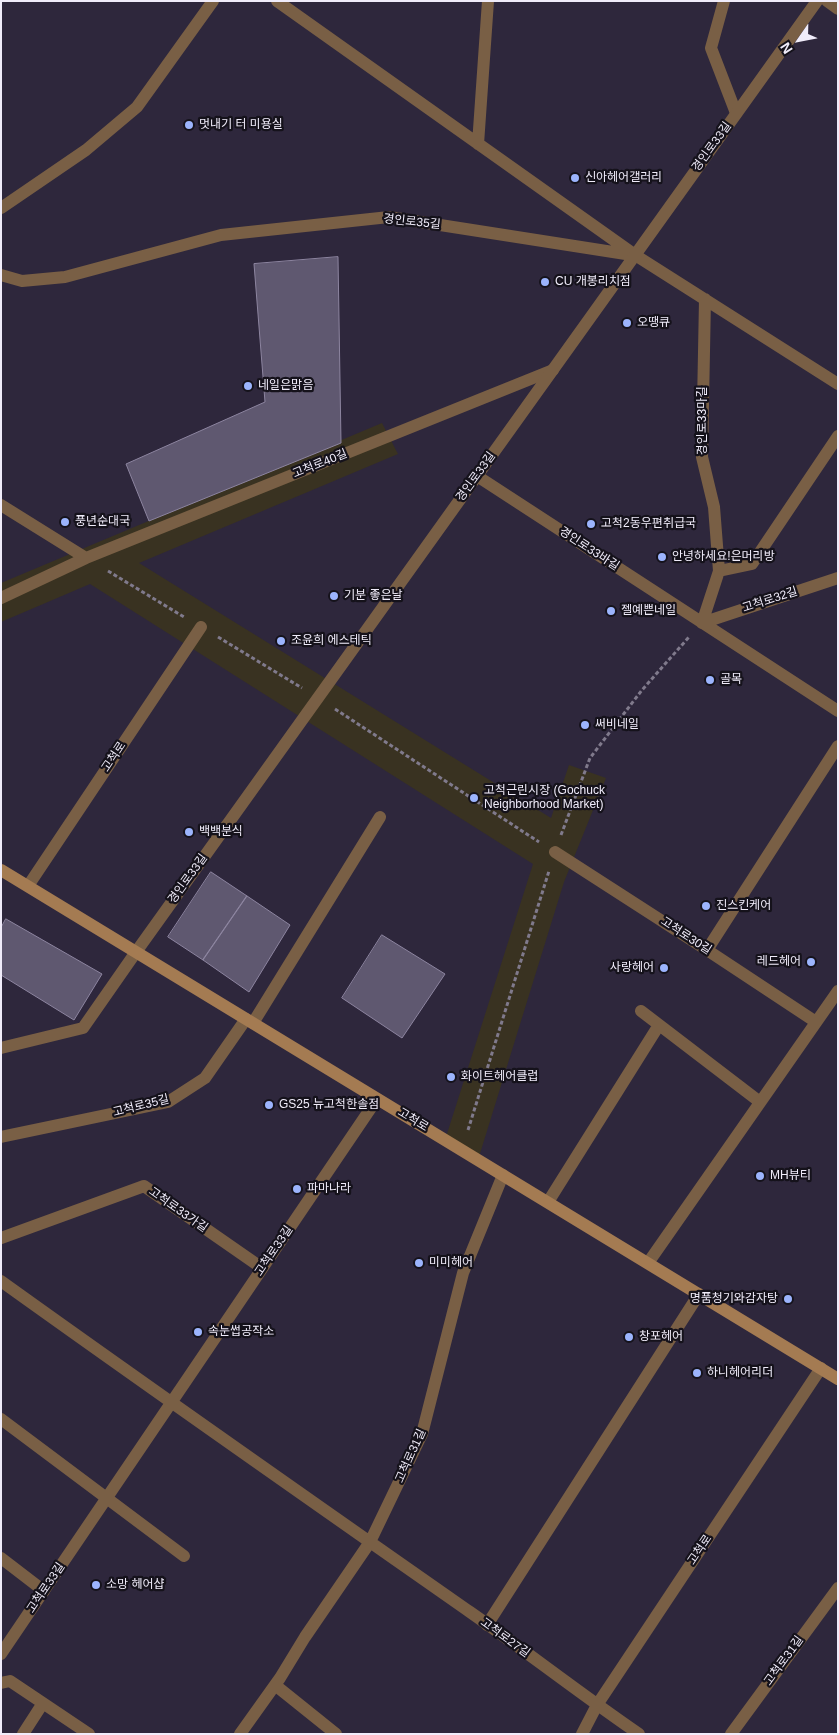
<!DOCTYPE html>
<html>
<head>
<meta charset="utf-8">
<style>
	body { margin:0 }
	#map { position:relative; width:839px; height:1735px; overflow:hidden; background:#2e273c; font-family:Arial,sans-serif }
	canvas { display:block }
	.frame { position:absolute; inset:0; border:2px solid #f0ecfa; pointer-events:none }
	.north { position:absolute; left:774px; top:15px; width:50px; height:50px; -webkit-text-stroke:4px #15121b; paint-order:stroke; rotate:237deg; font-size:14px; font-weight:700; line-height:20px; text-align:center; color:#f0ecfa }
	.north::after { content:''; display:block; margin:auto; width:18px; height:22px; background:#f0ecfa; clip-path:polygon(50% 0,100% 100%,50% 72%,0 100%) }
</style>
</head>
<body>
<div id="map">
<canvas width="839" height="1735"></canvas>
<div class="frame"></div>
<div class="north">N</div>
</div>
<script>
const c = document.querySelector('canvas').getContext('2d');
c.lineJoin = 'round';
function paint(path, color) {
  c.fillStyle = color;
  c.fill(path, 'evenodd');
}
function strokePath(path, color, width, dash) {
  c.strokeStyle = color;
  c.lineWidth = width;
  c.lineCap = dash ? 'butt' : 'round';
  c.setLineDash(dash || []);
  c.stroke(path);
}
function write(font, color, halo, rows, align = 'center') {
  c.font = font + ' Arial,"Noto Sans KR",sans-serif';
  c.lineWidth = 4.5;
  c.setLineDash([]);
  c.textBaseline = 'middle';
  c.strokeStyle = halo;
  c.fillStyle = color;
  for (const [text, x, y, turn = 0] of rows) {
    c.save();
    c.translate(x, y);
    c.rotate((+turn || 0) * Math.PI / 180);
    c.textAlign = isNaN(turn) ? turn : align;
    if (halo) c.strokeText(text, 0, 0);
    c.fillText(text, 0, 0);
    c.restore();
  }
}
const commercial = new Path2D(`
	M382,423L398,454L139,563L551,818L569,765L606,778L564,882L478,1160L445,1140L533,864L90,584L1,622V583Z`);
const building = new Path2D(`
	M338,257L341,443L149,521L126,464L265,402L254,264Z
	M211,872L247,896L203,960L168,937Z
	M247,896L290,925L249,992L203,960Z
	M6,919L102,974L74,1020L1,975V928Z
	M382,935L445,974L402,1038L342,998Z`);
const path = new Path2D(`
	M108,571L184,617
	M218,637L302,688
	M335,709L539,842
	M561,835L590,758L642,690L689,637
	M468,1130L549,871`);
const minor = new Path2D(`
	M277,1L635,255L838,384
	M724,1L711,48L736,113
	M827,1L838,9
	M478,144L488,1
	M1,208L86,150L137,107L213,1
	M1,275L22,281L65,277L221,235L389,217L632,255
	M705,299L702,457L714,507L719,571
	M477,476L838,711
	M1,505L86,558
	M1,598L86,558L553,370
	M702,623L719,571L752,564L838,436
	M702,623L838,578
	M555,852L707,950L816,1022
	M28,886L201,627
	M707,950L838,746
	M641,1011L760,1102
	M253,1023L380,817
	M1,1048L83,1028L136,952
	M1,1137L168,1102L205,1078L246,1019
	M548,1202L659,1025
	M1,1238L144,1186L262,1268
	M648,1263L838,991
	M1,1281C157,1393 313,1502 470,1612C527,1652 582,1695 639,1734
	M1,1419L184,1556
	M1,1558L44,1591
	M487,1625L699,1294
	M1,1654L377,1099
	M1,1683L10,1681L89,1734
	M275,1685L336,1734
	M23,1734L43,1703
	M240,1734L280,1678L305,1637L370,1542L422,1434L463,1273L503,1175
	M582,1734L597,1705L821,1368
	M731,1734L838,1588`);
const tertiary = new Path2D(`
	M136,952L817,1`);
const secondary = new Path2D(`
	M1,870L838,1379`);
const markers = [
	[189,125,5,"#9cb4fd"],
	[575,178,5,"#9cb4fd"],
	[545,282,5,"#9cb4fd"],
	[627,323,5,"#9cb4fd"],
	[248,386,5,"#9cb4fd"],
	[65,522,5,"#9cb4fd"],
	[591,524,5,"#9cb4fd"],
	[662,557,5,"#9cb4fd"],
	[334,596,5,"#9cb4fd"],
	[611,611,5,"#9cb4fd"],
	[281,641,5,"#9cb4fd"],
	[710,680,5,"#9cb4fd"],
	[585,725,5,"#9cb4fd"],
	[474,798,5,"#9cb4fd"],
	[189,832,5,"#9cb4fd"],
	[706,906,5,"#9cb4fd"],
	[811,962,5,"#9cb4fd"],
	[664,968,5,"#9cb4fd"],
	[451,1077,5,"#9cb4fd"],
	[269,1105,5,"#9cb4fd"],
	[760,1176,5,"#9cb4fd"],
	[297,1189,5,"#9cb4fd"],
	[419,1263,5,"#9cb4fd"],
	[788,1299,5,"#9cb4fd"],
	[198,1332,5,"#9cb4fd"],
	[629,1337,5,"#9cb4fd"],
	[697,1373,5,"#9cb4fd"],
	[96,1585,5,"#9cb4fd"]
];
const poiNames = [
	["멋내기 터 미용실",199,125],
	["신아헤어갤러리",585,178],
	["CU 개봉리치점",555,282],
	["오땡큐",637,323],
	["네일은맑음",258,386],
	["풍년순대국",75,522],
	["고척2동우편취급국",601,524],
	["안녕하세요!은머리방",672,557],
	["기분 좋은날",344,596],
	["젤예쁜네일",621,611],
	["조윤희 에스테틱",291,641],
	["골목",720,680],
	["써비네일",595,725],
	["고척근린시장 (Gochuck",484,791],
	["Neighborhood Market)",484,805],
	["백백분식",199,832],
	["진스킨케어",716,906],
	["레드헤어",801,962,"right"],
	["사랑헤어",654,968,"right"],
	["화이트헤어클럽",461,1077],
	["GS25 뉴고척한솔점",279,1105],
	["MH뷰티",770,1176],
	["파마나라",307,1189],
	["미미헤어",429,1263],
	["명품청기와감자탕",778,1299,"right"],
	["속눈썹공작소",208,1332],
	["창포헤어",639,1337],
	["하니헤어리더",707,1373],
	["소망 헤어샵",106,1585]
];
const streetNames = [
	["경인로33길",712,147,-54],
	["경인로35길",412,222,6],
	["경인로33마길",703,421,-90],
	["고척로40길",320,464,-22],
	["경인로33길",476,477,-54],
	["경인로33바길",589,549,33],
	["고척로32길",770,600,-18],
	["고척로",114,757,-56],
	["경인로33길",188,879,-54],
	["고척로30길",686,936,33],
	["고척로35길",141,1106,-14],
	["고척로",413,1120,31],
	["고척로33가길",178,1210,35],
	["고척로33길",274,1251,-56],
	["고척로31길",411,1456,-66],
	["고척로",700,1550,-56],
	["고척로33길",46,1588,-56],
	["고척로27길",505,1638,36],
	["고척로31길",784,1661,-54]
];
paint(commercial, '#393221');
paint(building, '#5f5870');
strokePath(building, '#8d85a0', 1);
strokePath(path, '#807a8c', 3, [4, 2.5]);
strokePath(minor, '#795f45', 12);
strokePath(tertiary, '#795f45', 12);
strokePath(secondary, '#a47b52', 12);
for (const [x, y, r, color] of markers) {
  const dot = new Path2D();
  dot.arc(x, y, r, 0, 2 * Math.PI);
  c.fillStyle = color;
  c.fill(dot);
  strokePath(dot, '#15121b', 2);
}
write('12px', '#f0ecfa', '#15121b', poiNames, 'left');
write('12px', '#f0ecfa', '#15121b', streetNames);
</script>
</body>
</html>
